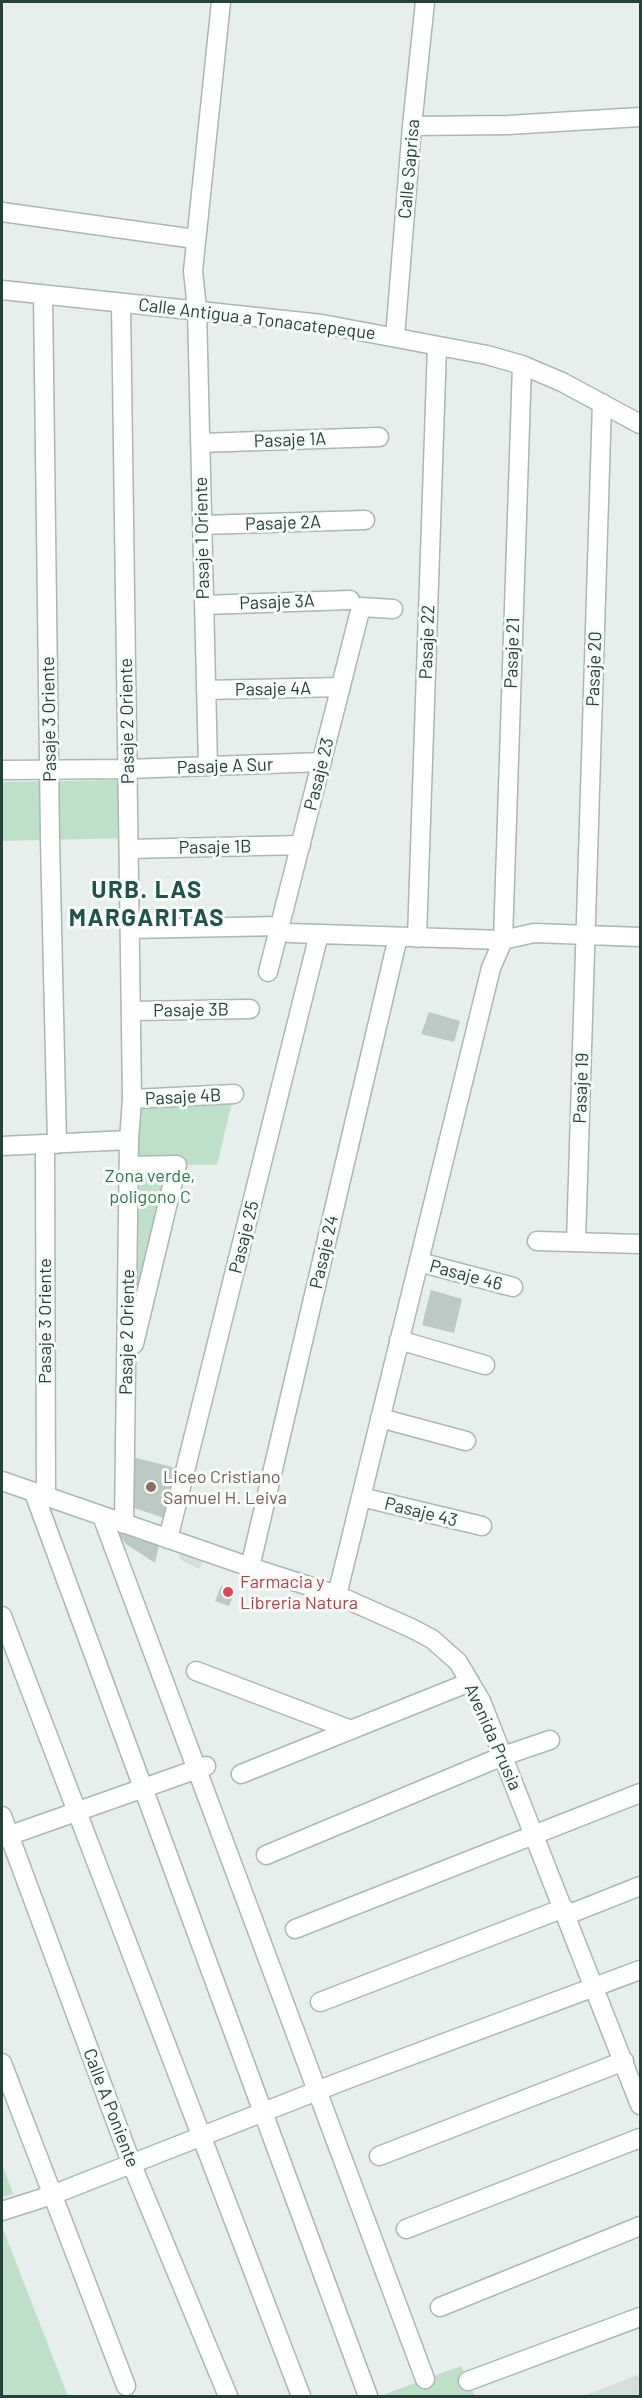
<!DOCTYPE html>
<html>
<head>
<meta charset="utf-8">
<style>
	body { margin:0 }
	#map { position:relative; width:642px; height:2398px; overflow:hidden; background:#e6efeb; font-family:Barlow,sans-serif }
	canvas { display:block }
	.frame { position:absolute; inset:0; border:3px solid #24423a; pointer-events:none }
</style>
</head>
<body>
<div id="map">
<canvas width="642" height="2398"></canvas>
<div class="frame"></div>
</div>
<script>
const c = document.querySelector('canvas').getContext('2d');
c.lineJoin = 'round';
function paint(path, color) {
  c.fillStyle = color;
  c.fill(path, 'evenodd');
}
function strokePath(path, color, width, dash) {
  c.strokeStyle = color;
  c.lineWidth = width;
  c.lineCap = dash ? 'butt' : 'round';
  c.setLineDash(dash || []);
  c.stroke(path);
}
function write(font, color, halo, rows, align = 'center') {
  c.font = font + ' Barlow,sans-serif';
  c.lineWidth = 6;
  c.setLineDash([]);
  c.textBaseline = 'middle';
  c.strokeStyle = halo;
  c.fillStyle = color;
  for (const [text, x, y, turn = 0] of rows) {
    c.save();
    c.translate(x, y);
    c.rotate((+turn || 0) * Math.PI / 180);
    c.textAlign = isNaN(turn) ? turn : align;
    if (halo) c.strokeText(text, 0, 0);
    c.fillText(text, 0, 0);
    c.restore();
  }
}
const built = new Path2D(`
	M181,1547L203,1556L200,1569L179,1559Z
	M640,2374V2396H584Z`);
const green = new Path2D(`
	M128,780L129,838L2,841V782Z
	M234,1094L217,1165H177L126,1377L132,1099Z
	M2,2163L13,2194L2,2197Z
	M2,2226L6,2237L68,2396H2Z
	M461,2366L475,2396H380Z`);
const building = new Path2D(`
	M429,1012L460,1021L454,1042L421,1034Z
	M431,1290L462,1299L454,1333L422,1325Z
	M129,1456L176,1468L164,1518L131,1507Z
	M108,1521L161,1537L155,1563L126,1544Z
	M221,1586L235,1591L229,1606L215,1601Z`);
const minor = new Path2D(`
	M412,126L508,125L640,117
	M2,212L195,239
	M2,290L322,324L487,355L522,365L562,382L640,424
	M43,294L50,840L57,1144
	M395,337L412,126L425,2
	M200,443L379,437
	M202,525L365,520
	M204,605L350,600
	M206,690L341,687
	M208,766L197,309L193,271L221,2
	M2,770L128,769L322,762
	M129,849L301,845
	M130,929L280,926
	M289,933L503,940L522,365
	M417,938L437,346
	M268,972L361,607L393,609
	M131,1011L250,1009
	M132,1099L234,1094
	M45,1145L46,1497
	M2,1146L129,1140L132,1099L121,303
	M129,1166L177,1165L134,1344
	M537,1241L640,1244
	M576,1242L602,403
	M419,1262L513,1287
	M399,1340L485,1365
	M380,1418L466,1441
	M2,1481L250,1567L337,1595L411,1628L432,1639L458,1662L481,1701L640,2105
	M34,1493L368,2396
	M361,1497L482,1526
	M102,1516L425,2379
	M124,1524L129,1140
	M168,1539L319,934
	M250,1567L398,937
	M337,1595L491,968L503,940L534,933L640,937
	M2,1616L301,2396
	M196,1671L351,1730
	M241,1774L470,1682
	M2,1816L132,2165L228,2396
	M2,1838L206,1766
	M266,1855L503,1756L550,1740
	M567,1915L640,1886
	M295,1929L640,1793
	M320,2002L564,1908
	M2,2063L126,2386
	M379,2156L624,2061
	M2,2211L52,2195L345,2080L640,1970
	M406,2229L640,2138
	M440,2307L640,2226
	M468,2381L640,2317`);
const markers = [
	[151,1487,6,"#8d6e63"],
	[228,1592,6,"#e0444e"]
];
const streetNames = [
	["Calle Saprisa",409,169,-85],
	["Calle Antigua a Tonacatepeque",257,319,7],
	["Pasaje 1A",290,440,-2],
	["Pasaje 2A",283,523,-2],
	["Pasaje 1 Oriente",202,538,-91],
	["Pasaje 3A",277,602,-2],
	["Pasaje 22",427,642,-88],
	["Pasaje 21",512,653,-88],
	["Pasaje 20",594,669,-88],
	["Pasaje 4A",273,689,-1],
	["Pasaje 3 Oriente",49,719,-91],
	["Pasaje 2 Oriente",127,721,-91],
	["Pasaje A Sur",225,766,-2],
	["Pasaje 23",319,774,-76],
	["Pasaje 1B",215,847,-1],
	["Pasaje 3B",191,1010,-1],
	["Pasaje 19",581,1088,-88],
	["Pasaje 4B",183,1097,-3],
	["Pasaje 25",244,1237,-76],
	["Pasaje 24",324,1252,-77],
	["Pasaje 46",466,1275,15],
	["Pasaje 3 Oriente",45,1321,-90],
	["Pasaje 2 Oriente",127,1332,-89],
	["Pasaje 43",421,1512,14],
	["Avenida Prusia",493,1737,66],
	["Calle A Poniente",111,2108,69]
];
const parkNames = [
	["Zona verde,",150,1176],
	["poligono C",150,1197]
];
const educationNames = [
	["Liceo Cristiano",163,1477],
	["Samuel H. Leiva",163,1498]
];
const healthNames = [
	["Farmacia y",240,1582],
	["Libreria Natura",240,1603]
];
const districtNames = [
	["URB. LAS",147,890],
	["MARGARITAS",147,918]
];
paint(built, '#d4dfda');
paint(green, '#bfe0c8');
paint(building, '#bbcac4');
strokePath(minor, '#a8b8b2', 21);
strokePath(minor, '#fff', 18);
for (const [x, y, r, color] of markers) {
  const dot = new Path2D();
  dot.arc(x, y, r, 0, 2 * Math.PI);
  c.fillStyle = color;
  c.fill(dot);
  strokePath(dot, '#f7fbf9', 2);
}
write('18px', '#24423a', '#f7fbf9', streetNames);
write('18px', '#2d7a4b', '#f7fbf9', parkNames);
write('18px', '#785e54', '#f7fbf9', educationNames, 'left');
write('18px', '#be3a42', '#f7fbf9', healthNames, 'left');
c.letterSpacing = '1.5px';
write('bold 24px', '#1f5548', '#f7fbf9', districtNames);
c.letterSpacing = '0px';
</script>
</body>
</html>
